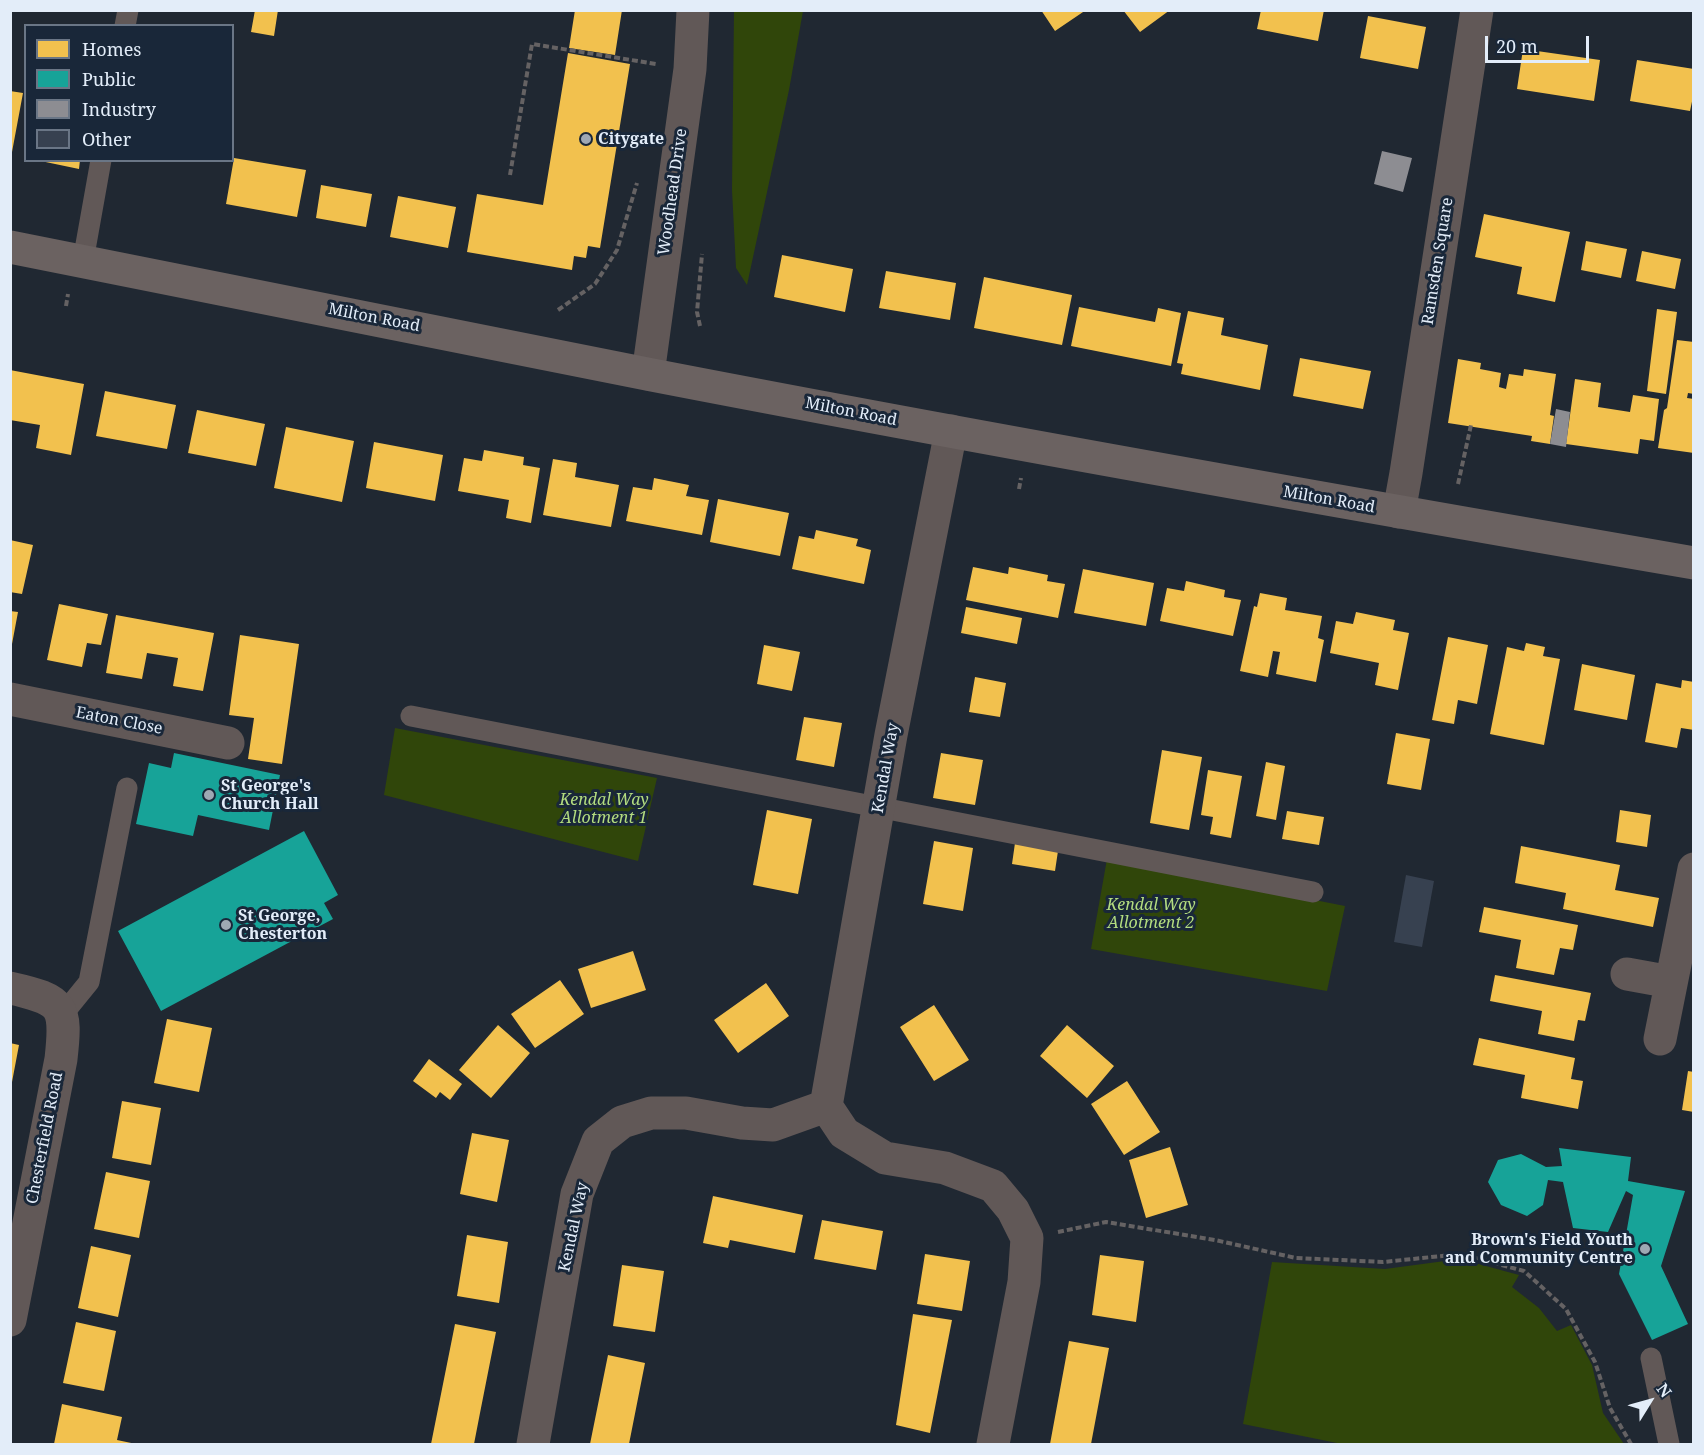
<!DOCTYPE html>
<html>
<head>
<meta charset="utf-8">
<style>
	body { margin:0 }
	#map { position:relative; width:1704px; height:1455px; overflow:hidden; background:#202832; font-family:"Noto Serif",serif }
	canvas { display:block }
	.frame { position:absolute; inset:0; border:12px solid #e3edf9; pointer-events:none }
	.legend { position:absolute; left:24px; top:24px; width:210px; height:138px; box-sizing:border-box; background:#192739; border:2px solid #6a7686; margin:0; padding:8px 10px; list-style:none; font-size:18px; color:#e3edf9 }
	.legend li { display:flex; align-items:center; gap:12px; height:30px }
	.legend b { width:30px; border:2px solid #6a7686 }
	.north { position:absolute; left:1620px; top:1371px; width:60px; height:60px; -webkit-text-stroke:4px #192739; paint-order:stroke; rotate:53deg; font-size:16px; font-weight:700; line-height:24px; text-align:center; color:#e3edf9 }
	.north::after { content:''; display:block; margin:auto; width:21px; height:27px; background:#e3edf9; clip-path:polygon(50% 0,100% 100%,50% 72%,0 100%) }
	.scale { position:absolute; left:1485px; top:36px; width:104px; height:27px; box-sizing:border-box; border:3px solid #e3edf9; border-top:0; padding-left:8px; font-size:18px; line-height:21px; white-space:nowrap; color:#e3edf9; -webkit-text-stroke:4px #192739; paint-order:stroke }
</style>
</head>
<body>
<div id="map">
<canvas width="1704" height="1455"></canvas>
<div class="frame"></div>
<ul class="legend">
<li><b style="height:16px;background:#f2c14e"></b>Homes</li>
<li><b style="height:16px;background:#17a398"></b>Public</li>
<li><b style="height:16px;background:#8d8d92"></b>Industry</li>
<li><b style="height:16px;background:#374150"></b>Other</li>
</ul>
<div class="north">N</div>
<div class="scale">20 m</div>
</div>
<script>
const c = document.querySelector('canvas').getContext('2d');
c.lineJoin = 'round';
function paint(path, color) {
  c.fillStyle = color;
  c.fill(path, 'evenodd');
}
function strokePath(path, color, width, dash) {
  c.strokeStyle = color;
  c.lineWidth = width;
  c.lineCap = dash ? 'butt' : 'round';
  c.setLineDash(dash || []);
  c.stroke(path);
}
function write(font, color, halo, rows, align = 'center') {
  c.font = font + ' "Noto Serif",serif';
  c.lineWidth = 6;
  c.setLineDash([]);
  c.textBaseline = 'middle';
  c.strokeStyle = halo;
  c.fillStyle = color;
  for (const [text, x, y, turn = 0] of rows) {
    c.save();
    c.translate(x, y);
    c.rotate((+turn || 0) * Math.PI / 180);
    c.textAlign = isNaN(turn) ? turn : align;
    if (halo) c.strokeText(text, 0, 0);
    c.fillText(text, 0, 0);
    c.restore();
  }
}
const green = new Path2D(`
	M734,11H803L789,90L747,285L736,268L732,190Z
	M395,728L657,778L638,861L384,795Z
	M1107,859L1345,906L1327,991L1091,949Z
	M1460,1259L1519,1275L1512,1287L1539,1308L1557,1331L1571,1325L1592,1365L1603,1413L1624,1444H1342L1243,1424L1272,1262L1385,1269Z`);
const homes = new Path2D(`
	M255,10H278L274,36L251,32Z
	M575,10H622L615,55L569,48Z
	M1041,10H1086L1055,31Z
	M1123,10H1170L1140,32Z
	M1261,10H1324L1318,41L1257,29Z
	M1368,16L1426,27L1418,69L1360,58Z
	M1523,49L1600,60L1594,101L1517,89Z
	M568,53L630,64L600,248L588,246L586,258L574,256L572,270L467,252L477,194L543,205Z
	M1637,60L1694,69V92L1690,111L1630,101Z
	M10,91L23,93L12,152H10Z
	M234,158L306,170L297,217L226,204Z
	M36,160H80L79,169Z
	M321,185L372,194L366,227L316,218Z
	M398,196L456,207L448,248L390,237Z
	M1484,214L1570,232L1555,302L1517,294L1522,267L1475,257Z
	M1586,241L1627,249L1621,278L1581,270Z
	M1642,251L1681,259L1675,289L1636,281Z
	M782,255L853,269L845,312L774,297Z
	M886,271L956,283L950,320L879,308Z
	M984,277L1072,295L1062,345L974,328Z
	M1079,307L1155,322L1158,308L1181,313L1171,366L1071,346Z
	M1657,309L1677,312L1666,394L1647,391Z
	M1188,311L1224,318L1221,335L1268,345L1260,390L1181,374L1183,364L1177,363Z
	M1677,340L1694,342V394L1688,393L1687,398L1694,399V453L1658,448L1664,410L1667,408Z
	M1300,358L1371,371L1363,409L1293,396Z
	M1458,359L1481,363L1480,369L1501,373L1499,387L1506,389L1509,374L1523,376L1524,369L1556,374L1550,415L1554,416L1550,444L1531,441L1532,436L1448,423Z
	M10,370L84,384L71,455L36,448L40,425L10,420Z
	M1575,379L1601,383L1598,407L1630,412L1633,395L1659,399L1654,441L1640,439L1638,454L1566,444Z
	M105,391L176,405L167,449L96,436Z
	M197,410L265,424L256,466L188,453Z
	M286,427L354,441L342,502L274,488Z
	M374,442L443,455L435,501L366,488Z
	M484,450L524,457L523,465L540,468L531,523L506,518L509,500L458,491L464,458L482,461Z
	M553,459L577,463L575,477L619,485L611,527L543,515Z
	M654,478L689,485L686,496L709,500L702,535L626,521L633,487L652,490Z
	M718,499L789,513L780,556L710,542Z
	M816,530L858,539L856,546L871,550L864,584L792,569L799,536L814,539Z
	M10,540L33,545L22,594L10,592Z
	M973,567L1008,574L1009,567L1048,575L1047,581L1065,584L1058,618L966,600Z
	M1083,569L1154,583L1146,626L1074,613Z
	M1186,581L1225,590L1224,597L1241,600L1233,636L1160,621L1167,588L1184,591Z
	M1260,593L1287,598L1285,610L1322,616L1318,638L1324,640L1316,682L1276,674L1280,652L1273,651L1268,677L1240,671L1254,606L1257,607Z
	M59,604L108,614L101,645L87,643L82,667L47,660Z
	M966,607L1022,618L1017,644L961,633Z
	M10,611L18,612L12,644H10Z
	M1356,612L1395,620L1393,630L1409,633L1398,690L1375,685L1379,663L1330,653L1336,621L1353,624Z
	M116,615L214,633L203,691L173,686L178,658L147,653L142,679L106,673Z
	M240,635L299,644L282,764L248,759L254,718L229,715Z
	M1448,637L1488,645L1477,704L1458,700L1454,724L1432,720Z
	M1526,643L1545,647L1543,656L1560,659L1544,745L1490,734L1507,647L1524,651Z
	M764,645L800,652L792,691L757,684Z
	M1582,664L1635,675L1627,720L1574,710Z
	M975,677L1006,683L1000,717L969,712Z
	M1682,680L1694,682V730L1681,728L1677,748L1645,742L1656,683L1681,688Z
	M804,717L842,723L834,767L796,760Z
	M1396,733L1430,739L1421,790L1387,784Z
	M1162,750L1202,757L1189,830L1150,823Z
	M941,753L983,760L975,805L933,798Z
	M1266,762L1285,766L1276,820L1256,816Z
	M1208,770L1242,776L1231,838L1210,834L1213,817L1201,815Z
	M767,810L812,819L798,894L753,885Z
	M1620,810L1651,815L1647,847L1616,842Z
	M1287,811L1324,817L1319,845L1282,839Z
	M934,841L973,848L963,911L923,904Z
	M1015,843L1058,851L1055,871L1012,864Z
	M1521,846L1620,865L1615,890L1659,898L1653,927L1563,909L1566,893L1515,883Z
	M1484,907L1578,925L1573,950L1560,948L1554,975L1516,968L1521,940L1479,932Z
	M633,951L646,990L591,1008L578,969Z
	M1495,975L1591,993L1585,1021L1578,1020L1574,1041L1538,1034L1542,1011L1490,1001Z
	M560,980L584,1014L535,1048L511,1014Z
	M766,983L789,1016L738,1053L714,1020Z
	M934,1005L969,1060L934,1081L900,1027Z
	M167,1019L212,1028L199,1092L154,1083Z
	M498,1025L530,1053L491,1098L459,1070Z
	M1067,1025L1114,1066L1087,1098L1040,1056Z
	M1479,1038L1575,1058L1571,1079L1583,1081L1578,1109L1521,1098L1525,1075L1473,1065Z
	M10,1043L19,1045L12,1082H10Z
	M429,1059L462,1084L450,1100L440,1092L436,1098L413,1081Z
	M1688,1071L1694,1072V1112L1682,1110Z
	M1127,1081L1160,1132L1124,1155L1091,1104Z
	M122,1101L161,1108L151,1165L112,1158Z
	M472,1133L509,1140L497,1202L460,1194Z
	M1170,1147L1188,1205L1146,1218L1129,1160Z
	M106,1172L150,1181L139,1238L94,1229Z
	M713,1196L803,1215L795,1253L730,1240L728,1248L703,1243Z
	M822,1220L883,1231L876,1270L814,1259Z
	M467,1235L508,1242L499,1303L457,1296Z
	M91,1246L131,1255L118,1317L78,1308Z
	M925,1254L970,1261L962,1311L917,1304Z
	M1100,1255L1144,1261L1136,1322L1092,1315Z
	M622,1265L664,1271L655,1332L613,1326Z
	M913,1314L952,1320L930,1433L896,1425Z
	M76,1322L116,1331L104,1391L63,1383Z
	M455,1324L496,1332L480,1413L474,1444H431Z
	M1069,1341L1109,1348L1091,1444H1050Z
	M608,1355L645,1363L629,1444H590Z
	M62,1404L122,1417L117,1440L136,1444H54Z`);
const public = new Path2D(`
	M174,753L280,775L269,830L198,815L193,836L136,824L149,763L171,768Z
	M304,831L338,895L324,903L333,919L161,1011L118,931Z
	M1559,1148L1631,1157L1628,1181L1685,1191L1661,1266L1688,1324L1652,1340L1619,1274L1633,1195L1626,1191L1608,1232L1573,1228L1563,1182L1548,1180L1543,1205L1527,1216L1501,1205L1488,1182L1498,1160L1521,1154L1546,1167L1562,1166Z`);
const industry = new Path2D(`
	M1382,151L1412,158L1403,192L1374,184Z
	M1556,409L1570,412L1566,447L1550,444Z`);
const building = new Path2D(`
	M1406,875L1434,881L1422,947L1394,942Z`);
const path = new Path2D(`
	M510,175L532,44L656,64
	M66,306L68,294
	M558,310L595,284L617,250L637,183
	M700,326L697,312L702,254
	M1458,484L1471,425
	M1019,489L1021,478
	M1058,1232L1106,1222L1215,1240L1296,1258L1383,1262L1461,1254L1524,1271L1566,1309L1595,1362L1610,1408L1631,1444`);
const service = new Path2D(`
	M125,26L128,10
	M83,261L101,160
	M411,716L1313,892
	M63,1014L89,982L127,788
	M1651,1358L1669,1444`);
const minor = new Path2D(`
	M648,374L690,69L693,10
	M951,431L891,735L826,1106L844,1133L885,1158L945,1168L993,1186L1013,1210L1027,1238L1024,1282L993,1444
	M1399,512L1406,473L1477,10
	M10,699L228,743
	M1627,974L1671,982
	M10,988C64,1000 67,1006 61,1059L10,1320
	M1660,1039L1694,869
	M533,1444L577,1194L598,1141L622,1122L651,1113H686L742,1123L773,1125L826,1106`);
const primary = new Path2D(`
	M10,247C225,288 438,333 652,375C998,442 1346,503 1694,563`);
const markers = [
	[586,139,6,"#9fa8b3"],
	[209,795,6,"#9fa8b3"],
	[226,925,6,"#9fa8b3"],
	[1645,1249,6,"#9fa8b3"]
];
const poiNames = [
	["Citygate",598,139],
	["St George's",221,786],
	["Church Hall",221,804],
	["St George,",238,916],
	["Chesterton",238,934],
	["Brown's Field Youth",1633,1240,"right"],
	["and Community Centre",1633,1258,"right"]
];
const streetNames = [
	["Woodhead Drive",673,192,-82],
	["Ramsden Square",1438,261,-81],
	["Milton Road",374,318,11],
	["Milton Road",851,412,11],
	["Milton Road",1329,500,10],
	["Eaton Close",119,721,11],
	["Kendal Way",886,768,-80],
	["Chesterfield Road",45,1138,-79],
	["Kendal Way",574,1227,-78]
];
const parkNames = [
	["Kendal Way",604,800],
	["Allotment 1",604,818],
	["Kendal Way",1151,905],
	["Allotment 2",1151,923]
];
paint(green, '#30460a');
paint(homes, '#f2c14e');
paint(public, '#17a398');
paint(industry, '#8d8d92');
paint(building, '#374150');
strokePath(path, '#656263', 4, [6, 3]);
strokePath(service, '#615857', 21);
strokePath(minor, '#615857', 33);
strokePath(primary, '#6b6261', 33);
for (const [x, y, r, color] of markers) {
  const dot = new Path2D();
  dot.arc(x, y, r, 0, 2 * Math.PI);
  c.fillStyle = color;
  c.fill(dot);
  strokePath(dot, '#192739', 2);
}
write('bold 16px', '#e3edf9', '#192739', poiNames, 'left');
write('16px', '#e3edf9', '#192739', streetNames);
write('italic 16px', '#b3dc7f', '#192739', parkNames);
</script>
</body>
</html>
